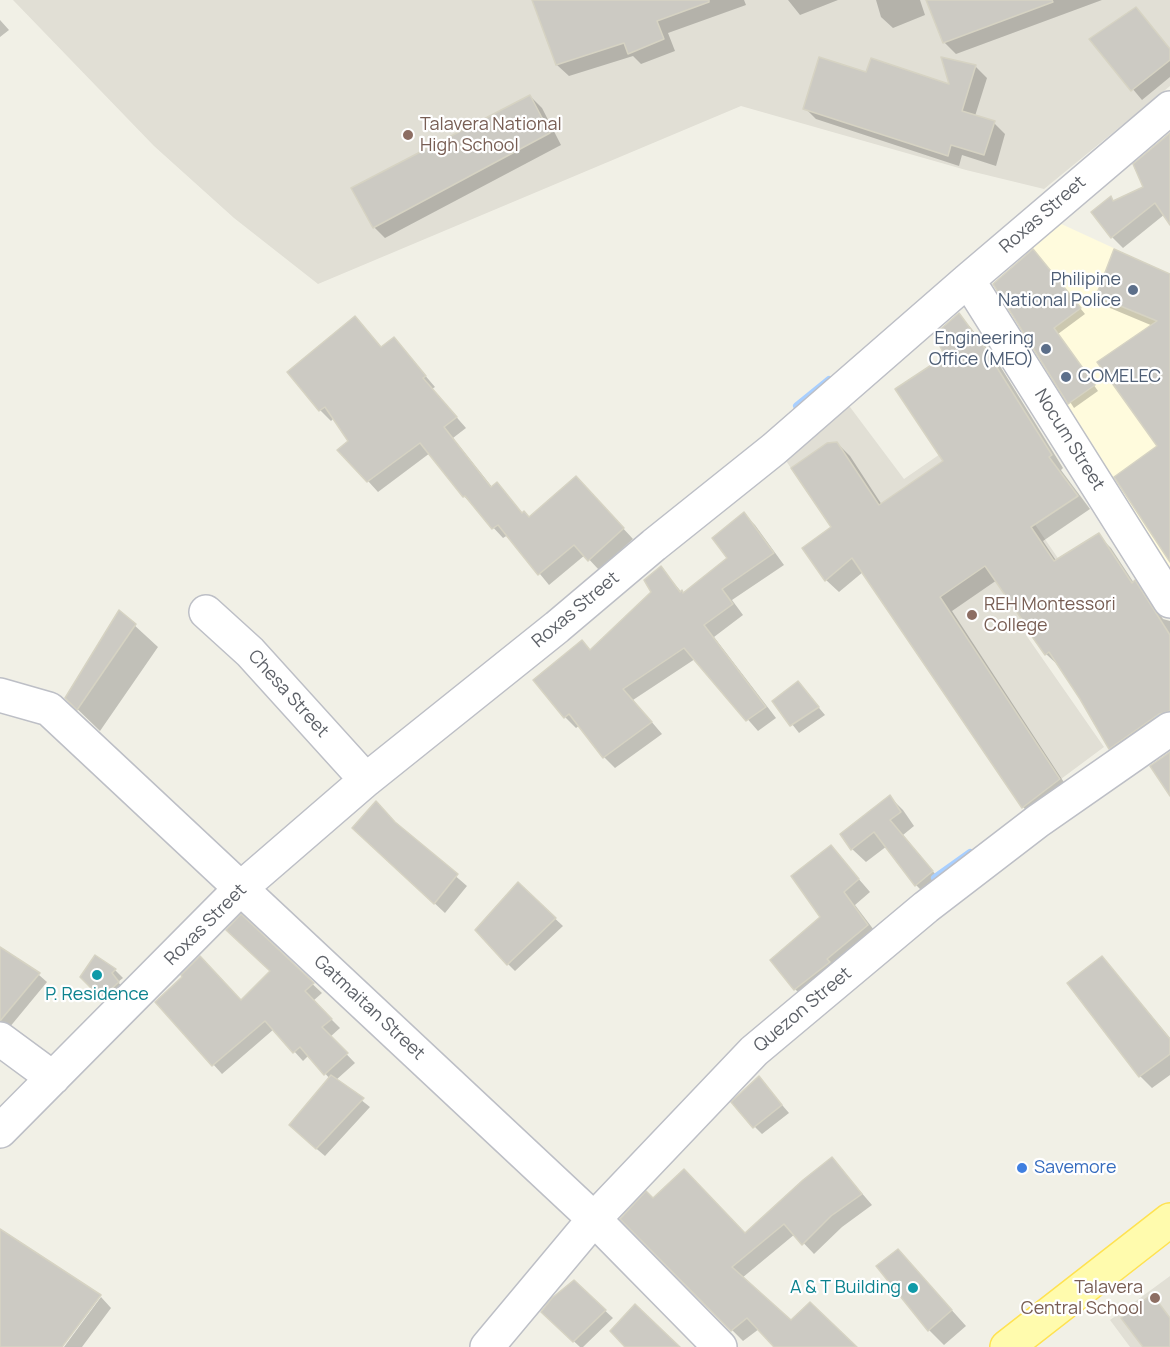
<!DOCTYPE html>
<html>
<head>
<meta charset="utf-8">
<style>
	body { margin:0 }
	canvas { display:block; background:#f1f0e6 }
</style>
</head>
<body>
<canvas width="1170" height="1347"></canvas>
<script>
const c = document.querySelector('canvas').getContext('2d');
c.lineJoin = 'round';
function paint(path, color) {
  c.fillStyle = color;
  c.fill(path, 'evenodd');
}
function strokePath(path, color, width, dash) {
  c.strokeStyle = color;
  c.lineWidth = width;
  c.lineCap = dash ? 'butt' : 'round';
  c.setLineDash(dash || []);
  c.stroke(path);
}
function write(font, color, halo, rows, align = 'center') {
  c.font = font + ' Manrope,sans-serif';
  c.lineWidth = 4.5;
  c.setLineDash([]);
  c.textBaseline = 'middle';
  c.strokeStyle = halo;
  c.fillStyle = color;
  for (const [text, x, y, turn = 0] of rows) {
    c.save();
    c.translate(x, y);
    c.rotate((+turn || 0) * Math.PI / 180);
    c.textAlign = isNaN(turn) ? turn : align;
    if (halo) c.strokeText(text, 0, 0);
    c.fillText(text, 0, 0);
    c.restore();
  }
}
const commercial = new Path2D(`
	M1057,222L1170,274V589L1009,361L1081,308L1030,246Z`);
const education = new Path2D(`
	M13,0H1170V86L1044,189L966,170L741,106L318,284L234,218L154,146Z
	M847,403L904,479L972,432L1083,595L1026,635L1104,747L1022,808L782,455Z
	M1170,1276V1347H1130L1110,1320Z`);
const shadow = new Path2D(`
	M534,0H744L746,5L668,33L675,51L641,64L633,56L569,76L557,65Z
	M788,0H838L800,15Z
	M876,0H920L925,15L893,28L881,17Z
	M928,0H1102L956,54L944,42Z
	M1136,9L1170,49V77L1142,100L1091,39Z
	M0,20L9,30L0,37Z
	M943,59L976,67L987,78L975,116L994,123L1005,134L996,166L962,155L959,166L816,119L805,108L867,74L952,86Z
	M530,96L542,108L561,145L385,238L374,227Z
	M1170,135V222L1165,214L1123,248L1112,237L1111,198L1114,202L1145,188Z
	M1038,256L1085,314L1058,334L1098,391L1074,408L994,284Z
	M1170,275V559L1160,446L1153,326L1110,308L1098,296Z
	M959,315L971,328L997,361L1063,468L1061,470L1090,509L1043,541L1057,562L1098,535L1111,548L1134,583L1147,595L1163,619L1170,621V728L1122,761L1110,748L1081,698L1059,666L1046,654L997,580L952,611L1071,793L1035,820L1023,807L863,572L839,592L826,580L833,527L837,443L850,456L882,505L945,461L947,356Z
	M394,339L435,387L432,389L466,428L453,438L492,487L497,484L523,514L530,519L586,488L633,539L599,570L585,555L549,585L508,535L503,538L464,496L430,453L378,492L368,481L350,441L334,418L331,421L320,410L289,372L382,348Z
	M744,514L755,525L784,565L732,600L743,615L714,637L776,718L758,731L695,659L633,700L662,734L615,768L604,757L580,725L576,728L565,717L591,651L653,592L661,568L684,595L729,558Z
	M120,612L158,647L100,731L66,698Z
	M805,691L825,715L799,733L774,701Z
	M890,797L903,810L914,826L903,835L945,886L929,898L916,885L887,846L866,862L852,849Z
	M399,827L467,886L445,913L354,828Z
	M831,847L870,892L855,905L880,938L807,1001L795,989L772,960L822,917Z
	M518,884L563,926L515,971L508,964Z
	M241,917L322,993L313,1001L340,1028L330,1037L355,1063L336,1080L370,1107L325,1156L298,1133L330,1079L309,1055L303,1061L274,1029L222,1074L157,1002H241L272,972Z
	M4,952L39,975L47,982L9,1028L0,1025V957Z
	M95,957L115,970L123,978L118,982L125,990L110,1005L82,977Z
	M1113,970L1170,1038V1075L1152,1088L1140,1076L1070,983Z
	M759,1078L789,1113L762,1134L755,1127Z
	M842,1170L872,1205L842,1227L814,1254L795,1234L742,1278L791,1322L855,1347H776L759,1329L743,1341L622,1219L653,1200L745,1235Z
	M913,1267L966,1326L944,1345L929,1330Z
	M574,1282L613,1318L583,1347H580L550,1319Z
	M101,1297L111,1308L82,1347H64Z`);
const stream = new Path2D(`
	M797,406L829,380
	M1158,719L1170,711
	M935,878L970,853`);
const building = new Path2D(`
	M532,0H709V2L657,21L664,39L628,54L624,43L556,65Z
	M926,0H1052L1053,2L943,43Z
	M1136,7L1170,49V60L1131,91L1089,39Z
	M819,57L866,72L871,58L949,84L941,57L976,65L962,111L995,121L984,155L951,145L948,156L803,109Z
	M530,95L550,133L373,228L351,188Z
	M1170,133V225L1155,203L1111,238L1091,212L1111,196L1113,201L1143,187L1133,164Z
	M1033,249L1081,308L1054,328L1095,385L1068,404L993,284Z
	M1114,249L1170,274V562L1114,477L1157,446L1097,362L1157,321L1096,296Z
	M959,313L984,347L1052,455L1049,457L1078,496L1031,527L1054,561L1099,533L1132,583L1135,580L1170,635V711L1159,714L1109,749L1080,699L1049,652L1045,655L1031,635L1032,634L985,566L940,597L1060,779L1022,808L852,558L825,581L802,548L831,527L791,468L827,443L837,442L879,505L943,461L895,389L945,356L934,335Z
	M355,316L381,347L394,337L426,376L423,378L457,417L444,427L491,487L497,482L522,513L524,511L529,517L576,476L624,528L588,561L574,545L538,575L498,525L492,529L465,496L463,497L420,443L367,482L337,450L348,441L325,407L319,411L287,372Z
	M744,512L774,553L722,589L733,604L704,625L766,707L746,721L684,648L623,689L652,722L603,758L569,714L564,718L533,680L582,640L590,650L651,592L644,580L661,566L680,592L682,590L683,593L727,558L712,538Z
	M119,610L136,624L77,710L65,698Z
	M798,681L819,707L790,726L772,701Z
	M1170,752V796L1150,766Z
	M890,795L901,812L890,820L933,871L915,886L874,832L851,850L840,834Z
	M376,801L395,822L458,874L434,904L352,828Z
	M831,845L859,879L844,892L868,925L827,959L830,962L794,990L770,960L820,917L791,876Z
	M518,882L556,918L507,965L475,930Z
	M241,914L314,983L305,991L332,1019L322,1027L348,1053L324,1075L300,1047L293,1053L265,1021L212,1066L155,1002L182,977L181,975L200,956L241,1000L270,971L226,930Z
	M0,947L40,973L0,1021Z
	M95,955L116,969L112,973L119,982L101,998L80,977Z
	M1102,956L1170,1039V1054L1139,1077L1067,983Z
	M331,1075L364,1098L316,1149L289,1125Z
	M759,1076L782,1105L753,1128L731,1102Z
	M832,1157L862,1194L831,1216L802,1245L784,1224L732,1267L791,1320L810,1302L857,1347H774L747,1318L731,1331L620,1219L646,1191L653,1198L684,1169L745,1233L803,1180Z
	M0,1229L101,1295L62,1347H0Z
	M898,1249L952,1310L928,1331L876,1266Z
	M574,1280L606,1310L573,1342L541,1312L552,1298Z
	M1152,1294L1170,1318V1347H1143L1121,1318Z
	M635,1304L680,1347H625L610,1331Z`);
const minor = new Path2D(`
	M968,280L1170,601
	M206,612L250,652L366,780
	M0,695L49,709L594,1219L720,1347
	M0,1039L53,1078
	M0,1131L241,888L366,780L557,627L654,545L774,449L968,280L1170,108
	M487,1347L594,1219L754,1051L926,907L1038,821L1170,729`);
const major = new Path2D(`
	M1007,1347L1170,1220`);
const markers = [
	[408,135,6,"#8d6e63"],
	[1133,290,6,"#5c6f8a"],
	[1046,349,6,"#5c6f8a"],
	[1066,377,6,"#5c6f8a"],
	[972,615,6,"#8d6e63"],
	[97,975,6,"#0f9aa8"],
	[1022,1168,6,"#3f7fe0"],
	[913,1288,6,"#0f9aa8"],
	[1155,1298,6,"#8d6e63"]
];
const educationNames = [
	["Talavera National",420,125],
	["High School",420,146],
	["REH Montessori",984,605],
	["College",984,626],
	["Talavera",1143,1288,"right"],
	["Central School",1143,1309,"right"]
];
const streetNames = [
	["Roxas Street",1043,215,-41],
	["Nocum Street",1069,440,58],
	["Roxas Street",576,610,-40],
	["Chesa Street",288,694,48],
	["Roxas Street",206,925,-45],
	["Gatmaitan Street",369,1008,43],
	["Quezon Street",803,1010,-40]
];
const serviceNames = [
	["Philipine",1121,280],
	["National Police",1121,301],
	["Engineering",1034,339],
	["Office (MEO)",1034,360],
	["COMELEC",1078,377,"left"]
];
const cultureNames = [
	["P. Residence",97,995],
	["A & T Building",901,1288,"right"]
];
const shopNames = [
	["Savemore",1034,1168]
];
paint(commercial, '#fffbdd');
paint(education, '#e1dfd5');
paint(shadow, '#0003');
strokePath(stream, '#a8cfff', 8);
paint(building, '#cccac3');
strokePath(building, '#d6d3c3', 1.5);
strokePath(minor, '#bdbfc6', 36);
strokePath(major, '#ffe251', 36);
strokePath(minor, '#fff', 33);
strokePath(major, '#fffbad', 33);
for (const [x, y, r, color] of markers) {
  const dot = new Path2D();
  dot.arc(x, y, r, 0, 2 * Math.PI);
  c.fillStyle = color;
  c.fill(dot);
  strokePath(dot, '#fff', 2);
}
write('18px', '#785e54', '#fff', educationNames, 'left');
write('18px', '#5d6168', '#fff', streetNames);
write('18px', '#4e5e75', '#fff', serviceNames, 'right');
write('18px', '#0d838f', '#fff', cultureNames);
write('18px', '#366cbe', '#fff', shopNames, 'left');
</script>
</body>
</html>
